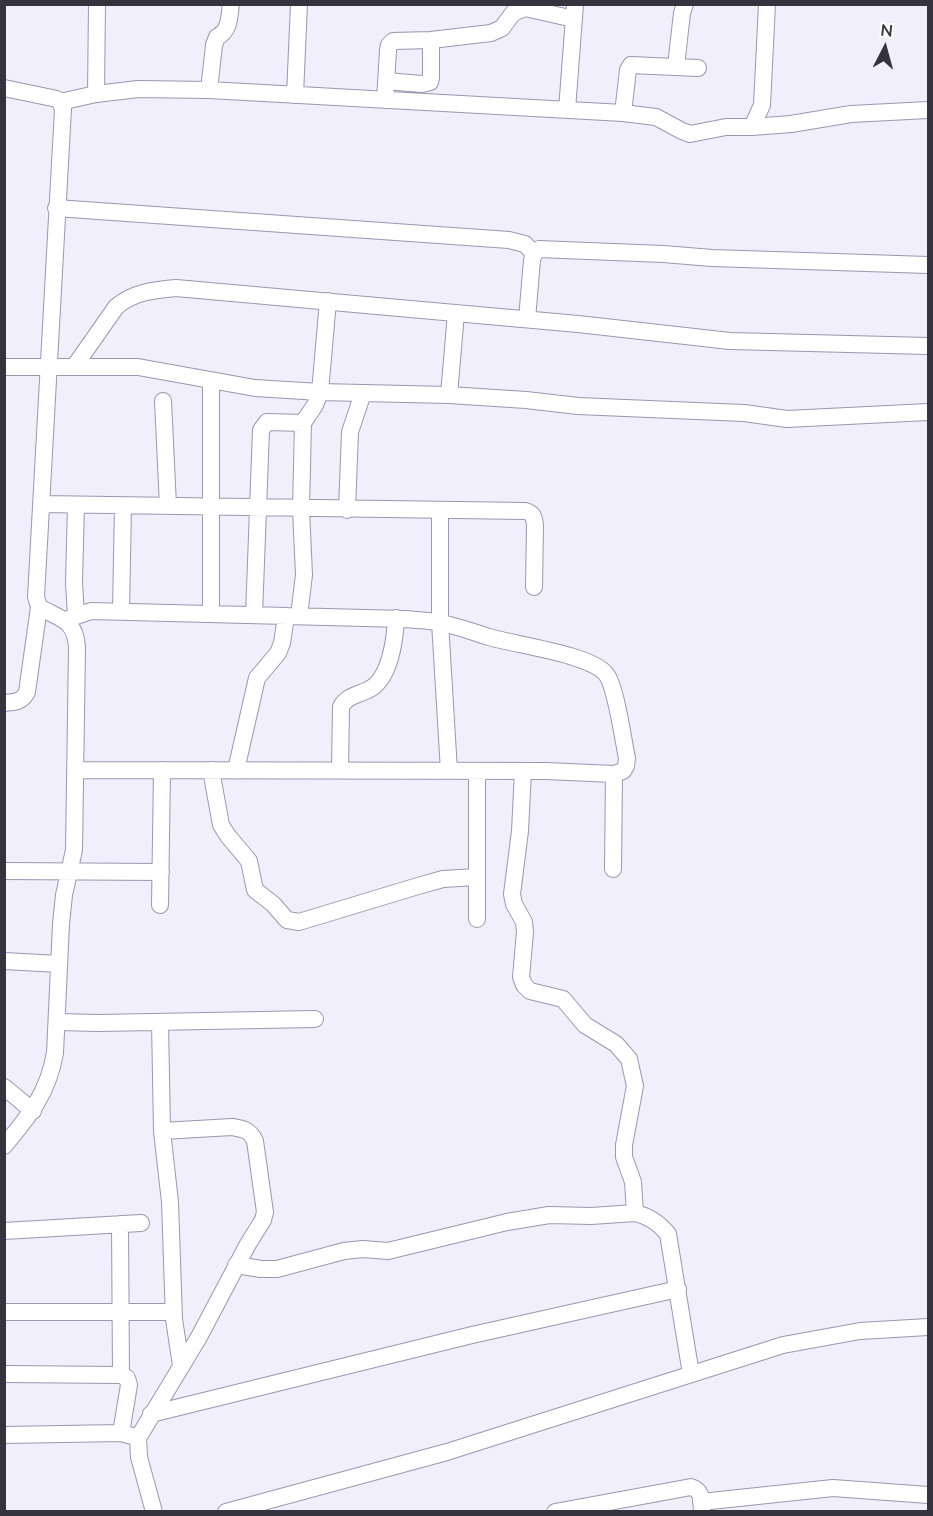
<!DOCTYPE html>
<html>
<head>
<meta charset="utf-8">
<style>
	body { margin:0 }
	#map { position:relative; width:933px; height:1516px; overflow:hidden; background:#f0effb; font-family:Lato,sans-serif }
	canvas { display:block }
	.frame { position:absolute; inset:0; border:6px solid #34333e; pointer-events:none }
	.north { position:absolute; left:855px; top:18px; width:60px; height:60px; -webkit-text-stroke:4px #fefefe; paint-order:stroke; rotate:6deg; font-size:16px; font-weight:700; line-height:24px; text-align:center; color:#34333e }
	.north::after { content:''; display:block; margin:auto; width:21px; height:27px; background:#34333e; clip-path:polygon(50% 0,100% 100%,50% 72%,0 100%) }
</style>
</head>
<body>
<div id="map">
<canvas width="933" height="1516"></canvas>
<div class="frame"></div>
<div class="north">N</div>
</div>
<script>
const c = document.querySelector('canvas').getContext('2d');
c.lineJoin = 'round';
function strokePath(path, color, width, dash) {
  c.strokeStyle = color;
  c.lineWidth = width;
  c.lineCap = dash ? 'butt' : 'round';
  c.setLineDash(dash || []);
  c.stroke(path);
}
const minor = new Path2D(`
	M676,66L682,13L685,4
	M386,81L422,84L430,82L431,78V40
	M4,88L57,99L60,102L63,109L36,597L39,607C60,619 75,619 77,647L74,850L64,895L61,924L55,1053C48,1093 30,1115 4,1146
	M209,90L214,45L217,37C230,31 229,17 231,4
	M96,94L97,4
	M295,95L299,4
	M385,100L388,50L389,45L393,41L431,40L491,33L502,28L513,13L525,8L574,19
	M60,102L96,94L138,89L209,90L623,113L656,117L682,131L690,134L726,127H752L791,124L851,114L928,110
	M567,110L575,4
	M623,113L628,70L631,65L698,68
	M752,127L762,105L767,4
	M56,208L509,240L525,244L534,254
	M527,319L532,260L534,254L539,249L663,254L712,258L928,265
	M4,367H138L255,388L320,392L449,395L526,400L578,406L744,413L787,419L928,412
	M74,367L116,307C133,292 154,290 176,288L578,324L730,341L928,346
	M449,395L456,313
	M163,401L168,506
	M41,504L525,511C533,513 534,517 535,525L534,587
	M76,505L74,583L76,615
	M347,510L350,432L363,393
	M440,511V622L449,771
	M121,611L123,506
	M211,614V381
	M254,615L261,430L267,422L303,423
	M299,616L304,575L301,509L303,423L315,405L320,392L328,301
	M65,620L91,611L404,619C416,620 429,620 441,623C457,626 473,632 489,637C515,645 590,654 606,674C616,686 623,740 627,758L626,766L623,771L614,774L546,771L75,770
	M4,703C15,702 22,702 27,692L39,607
	M211,770L221,825L228,836L249,861L255,890L273,904L287,920L299,922L418,886L443,879L477,877
	M236,770L257,678L278,653L282,643L286,616
	M340,770L341,707C346,696 358,695 368,690C390,680 395,640 396,618
	M523,771L520,831L512,894L514,904L524,922L525,932L521,977L524,985L530,991L563,999L585,1025L616,1044L629,1059L635,1086L624,1145V1157L633,1182L635,1213
	M613,869L614,774
	M4,871L161,872
	M160,905L162,770
	M477,919V771
	M4,961L59,964
	M57,1022L98,1023L315,1019
	M160,1022L162,1131L170,1202L174,1319L181,1366
	M4,1087L33,1111
	M120,1224L121,1375
	M4,1231L141,1223
	M236,1265L261,1269H277L344,1251L363,1249L388,1251L507,1222L549,1215L591,1216L635,1213C649,1216 659,1223 668,1234L691,1374
	M4,1312H173
	M4,1374L121,1375L127,1378L129,1385L121,1433
	M151,1414L472,1335L678,1289
	M4,1435L121,1433L132,1436
	M701,1502L833,1488L928,1495
	M154,1512L139,1457L138,1438L199,1337L248,1244L263,1220L265,1212L255,1141C250,1130 244,1129 232,1127L162,1131
	M226,1512L447,1452L783,1345L860,1331L928,1327
	M555,1512L691,1487C703,1491 701,1500 702,1512`);
strokePath(minor, '#9a97b1', 18);
strokePath(minor, '#fff', 16);
</script>
</body>
</html>
